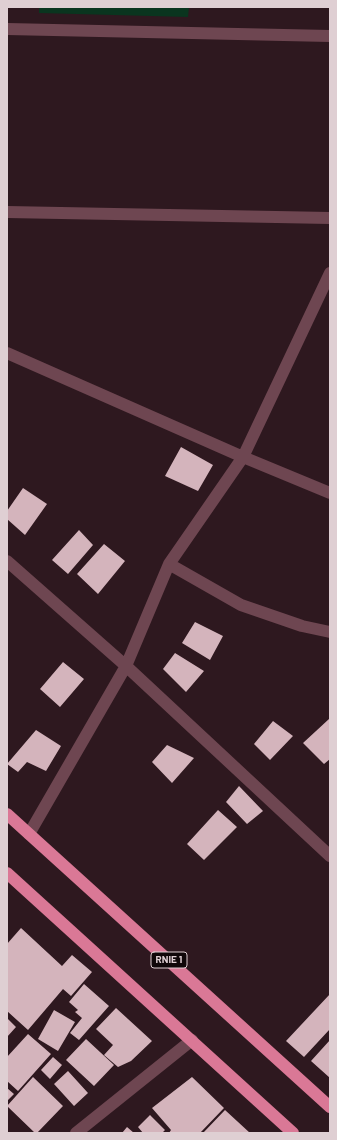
<!DOCTYPE html>
<html>
<head>
<meta charset="utf-8">
<style>
	body { margin:0 }
	#map { position:relative; width:337px; height:1140px; overflow:hidden; background:#2e181f; font-family:Barlow,sans-serif }
	canvas { display:block }
	.frame { position:absolute; inset:0; border:8px solid #dfcfd3; pointer-events:none }
</style>
</head>
<body>
<div id="map">
<canvas width="337" height="1140"></canvas>
<div class="frame"></div>
</div>
<script>
const c = document.querySelector('canvas').getContext('2d');
c.lineJoin = 'round';
function paint(path, color) {
  c.fillStyle = color;
  c.fill(path, 'evenodd');
}
function strokePath(path, color, width, dash) {
  c.strokeStyle = color;
  c.lineWidth = width;
  c.lineCap = dash ? 'butt' : 'round';
  c.setLineDash(dash || []);
  c.stroke(path);
}
function write(font, color, halo, rows, align = 'center') {
  c.font = font + ' Barlow,sans-serif';
  c.lineWidth = 4;
  c.setLineDash([]);
  c.textBaseline = 'middle';
  c.strokeStyle = halo;
  c.fillStyle = color;
  for (const [text, x, y, turn = 0] of rows) {
    c.save();
    c.translate(x, y);
    c.rotate((+turn || 0) * Math.PI / 180);
    c.textAlign = isNaN(turn) ? turn : align;
    if (halo) c.strokeText(text, 0, 0);
    c.fillText(text, 0, 0);
    c.restore();
  }
}
const green = new Path2D(`
	M39,7H189L188,17L39,13Z`);
const building = new Path2D(`
	M181,447L213,465L198,491L165,476Z
	M23,488L47,504L25,535L7,519V511Z
	M79,530L93,545L68,574L52,560Z
	M104,544L125,561L98,594L77,574Z
	M195,622L223,636L210,660L182,643Z
	M175,653L204,671L186,692L163,669Z
	M63,662L84,679L60,707L40,689Z
	M329,719H330V759L324,764L303,743Z
	M273,721L293,736L270,760L254,744Z
	M36,730L61,746L46,771L27,762L18,772L7,764Z
	M167,745L194,758L172,783L152,762Z
	M239,786L263,811L247,824L226,802Z
	M218,810L237,827L204,860L187,844Z
	M21,928L62,966L72,955L92,972L71,996L63,989L28,1030L7,1011V944Z
	M84,984L109,1006L79,1040L70,1033L82,1018L75,1012L78,1010L69,1002Z
	M330,994V1029L304,1057L286,1041Z
	M116,1008L152,1041L131,1061L118,1067L104,1055L113,1045L96,1029Z
	M54,1010L75,1022L58,1051L38,1039Z
	M7,1018L16,1027L7,1037Z
	M28,1034L51,1054L18,1091L7,1081V1057Z
	M86,1039L114,1065L94,1086L66,1060Z
	M330,1040V1078L311,1061Z
	M53,1057L62,1065L50,1079L41,1070Z
	M68,1071L88,1093L74,1106L54,1084Z
	M33,1077L63,1106L37,1133H35L7,1106Z
	M192,1077L224,1108L200,1133H169L171,1130L152,1108Z
	M7,1088L14,1094L7,1101Z
	M225,1110L250,1133H203Z
	M150,1115L165,1130L162,1133H143L138,1127Z
	M127,1127L134,1133H122Z`);
const minor = new Path2D(`
	M7,29L330,36
	M7,212L330,218
	M7,353L243,457L330,493
	M7,561L126,666L330,856
	M169,564L241,605L302,626L330,632
	M29,834L126,666L169,564L243,457L330,273
	M76,1133L192,1040`);
const highway = new Path2D(`
	M7,814L330,1107
	M7,873L293,1133`);
const shields = [
	[169,960,36]
];
const shieldNames = [
	["RNIE 1",169,960]
];
paint(green, '#0a351f');
paint(building, '#d4b4bc');
strokePath(minor, '#6e4651', 12);
strokePath(highway, '#da7896', 12);
for (const [x, y, w] of shields) {
  const box = new Path2D();
  box.roundRect(x - w / 2, y - 8, w, 16, 3);
  c.fillStyle = '#100709';
  c.fill(box);
  strokePath(box, '#dfcfd3', 1);
}
write('bold 10px', '#dfcfd3', null, shieldNames);
</script>
</body>
</html>
